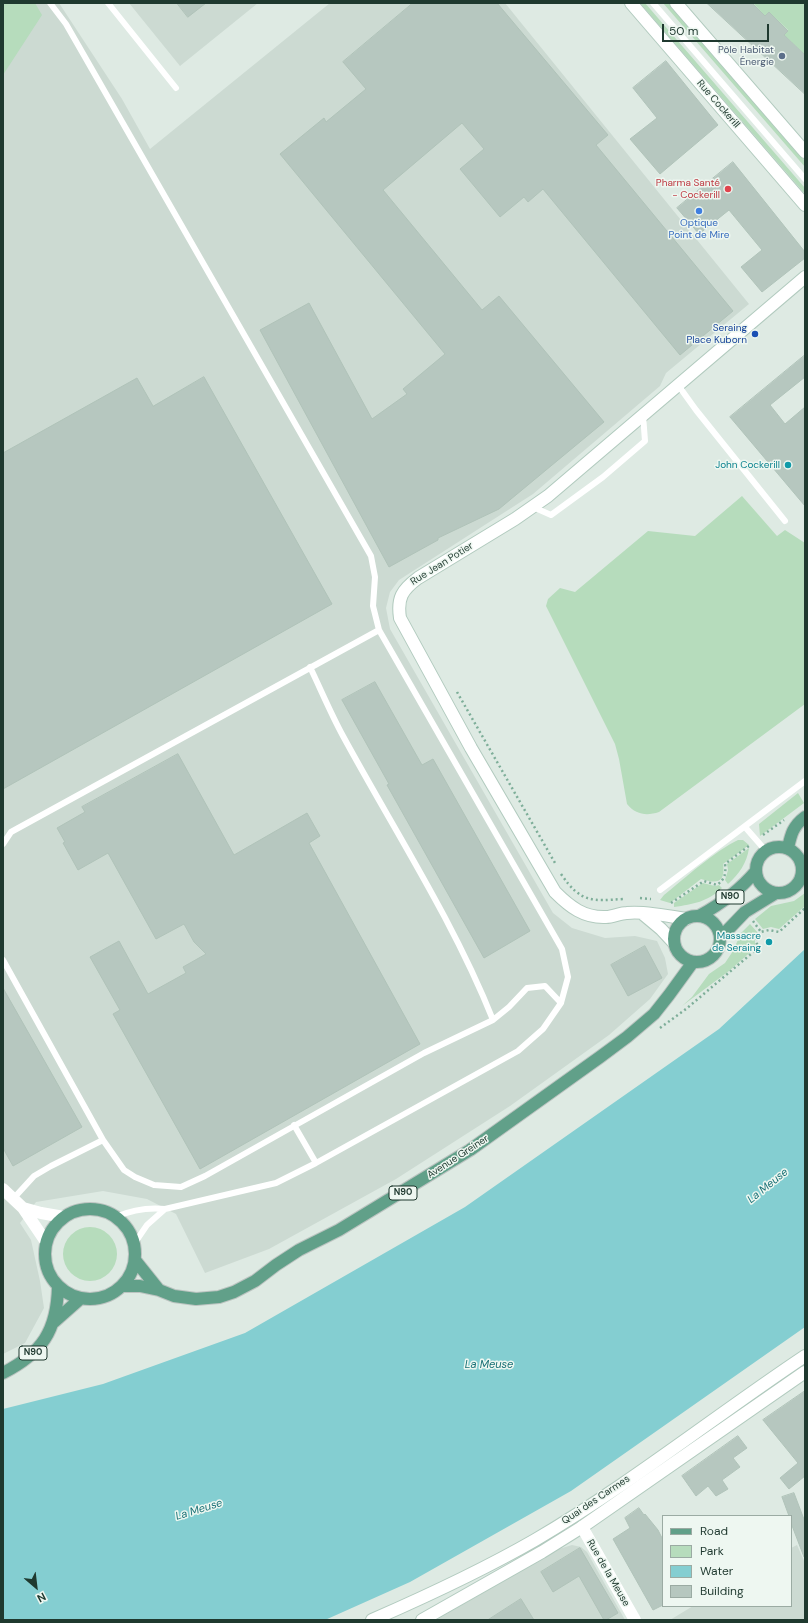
<!DOCTYPE html>
<html>
<head>
<meta charset="utf-8">
<style>
	body { margin:0 }
	#map { position:relative; width:808px; height:1623px; overflow:hidden; background:#deeae3; font-family:"DM Sans",sans-serif }
	canvas { display:block }
	.frame { position:absolute; inset:0; border:4px solid #1f392f; pointer-events:none }
	.legend { position:absolute; left:662px; top:1515px; width:130px; height:92px; box-sizing:border-box; background:#eef7f1; border:1px solid #9baba3; margin:0; padding:5px 7px; list-style:none; font-size:12px; color:#1f392f }
	.legend li { display:flex; align-items:center; gap:8px; height:20px }
	.legend b { width:20px; border:1px solid #9baba3 }
	.north { position:absolute; left:16px; top:1567px; width:40px; height:40px; -webkit-text-stroke:3px #eef7f1; paint-order:stroke; rotate:152deg; font-size:11px; font-weight:700; line-height:16px; text-align:center; color:#1f392f }
	.north::after { content:''; display:block; margin:auto; width:14px; height:18px; background:#1f392f; clip-path:polygon(50% 0,100% 100%,50% 72%,0 100%) }
	.scale { position:absolute; left:662px; top:24px; width:107px; height:18px; box-sizing:border-box; border:2px solid #1f392f; border-top:0; padding-left:5px; font-size:12px; line-height:14px; white-space:nowrap; color:#1f392f; -webkit-text-stroke:3px #eef7f1; paint-order:stroke }
</style>
</head>
<body>
<div id="map">
<canvas width="808" height="1623"></canvas>
<div class="frame"></div>
<ul class="legend">
<li><b style="height:5px;background:#61a089"></b>Road</li>
<li><b style="height:11px;background:#b6dcbc"></b>Park</li>
<li><b style="height:11px;background:#84ced1"></b>Water</li>
<li><b style="height:11px;background:#b6c7bf"></b>Building</li>
</ul>
<div class="north">N</div>
<div class="scale">50 m</div>
</div>
<script>
const c = document.querySelector('canvas').getContext('2d');
c.lineJoin = 'round';
function paint(path, color) {
  c.fillStyle = color;
  c.fill(path, 'evenodd');
}
function strokePath(path, color, width, dash) {
  c.strokeStyle = color;
  c.lineWidth = width;
  c.lineCap = dash ? 'butt' : 'round';
  c.setLineDash(dash || []);
  c.stroke(path);
}
function write(font, color, halo, rows, align = 'center') {
  c.font = font + ' "DM Sans",sans-serif';
  c.lineWidth = 3;
  c.setLineDash([]);
  c.textBaseline = 'middle';
  c.strokeStyle = halo;
  c.fillStyle = color;
  for (const [text, x, y, turn = 0] of rows) {
    c.save();
    c.translate(x, y);
    c.rotate((+turn || 0) * Math.PI / 180);
    c.textAlign = isNaN(turn) ? turn : align;
    if (halo) c.strokeText(text, 0, 0);
    c.fillText(text, 0, 0);
    c.restore();
  }
}
const built = new Path2D(`
	M3,3H59L122,99L150,149L330,3H505L749,304L666,373L660,386L533,494L399,580L390,592L386,608L390,629L553,913L572,928L605,938L635,936L657,941L665,958L668,974L650,999L609,1035L510,1106L396,1179L269,1249L205,1273L176,1214L147,1199L103,1191L36,1202L20,1223L31,1240L40,1281L44,1308L25,1343L3,1354Z
	M129,3H258L180,66Z
	M572,1545L581,1547L587,1552L625,1620H436L559,1549Z
	M797,1545L805,1563V1620H670L693,1606H791V1548Z`);
const green = new Path2D(`
	M3,3H35L42,15L3,75Z
	M640,3H645L805,188V194Z
	M663,3H669L805,161V167Z
	M753,3H805V55L784,35L788,30L769,12L765,16Z
	M742,496L777,536L785,530L805,543V704L659,812C647,816 636,815 627,804L619,759L615,744L546,606L548,599L560,588L575,592L648,531L695,536Z
	M798,793L804,803L760,836L759,824Z
	M738,840H743L749,845L723,864C726,883 716,884 701,879L670,903L660,900L664,895C685,878 715,851 738,840Z
	M749,848C747,863 739,874 728,884L725,880L728,870L727,864Z
	M703,883L715,886L719,885L722,888C707,902 694,904 674,907V903Z
	M805,893V906L779,929L771,927L763,929L755,919L771,906L794,901Z
	M750,924L758,933L755,938V948L729,971L682,1006L692,997L709,974L725,963L733,951L741,933Z
	M63 1254a27 27 0 1 1 54 0a27 27 0 1 1-54 0Z`);
const water = new Path2D(`
	M805,949V1327L571,1491L410,1582L325,1620H3V1409L103,1384L245,1333L465,1207L719,1029Z`);
const building = new Path2D(`
	M177,3H206L188,17Z
	M413,3H497L608,135L596,145L733,311L680,355L543,189L528,202L524,197L500,217L460,169L484,149L462,123L383,190L482,310L499,296L604,422L499,509L438,538V540L389,567L260,330L309,303L372,419L407,394L403,389L445,354L280,154L324,118L326,122L366,89L343,62Z
	M707,3H752L765,16L769,12L788,31L784,35L805,55V94Z
	M666,61L718,125L660,174L630,139L657,118L633,88Z
	M733,162L805,252V258L762,292L741,267L762,250L729,210L699,234L677,208Z
	M805,355V377L770,405L785,424L805,407V506L730,417Z
	M204,377L332,604L3,789V453L137,378L153,406Z
	M375,682L422,765L433,759L530,931L484,958L387,785L389,784L342,700Z
	M178,754L234,855L307,813L320,836L309,843L420,1044L200,1169L113,1014L120,1010L90,957L119,941L148,994L186,973L183,967L206,954L194,942L184,924L156,939L108,853L78,870L63,843L65,842L57,828L85,812L82,807Z
	M645,946L662,978L628,996L611,965Z
	M3,988L82,1127L13,1166L3,1148Z
	M805,1391V1476L789,1489L780,1478L798,1463L763,1420Z
	M738,1436L747,1448L733,1458L740,1467L722,1480L728,1489L716,1496L708,1486L696,1496L682,1476Z
	M794,1493L805,1522V1557H804L791,1523V1516H789L782,1497Z
	M639,1508L644,1515L645,1514L658,1530L663,1540V1605L653,1610L613,1539L630,1528L625,1518Z
	M580,1548L618,1613L606,1620H604L579,1576L553,1592L541,1572Z
	M521,1599L534,1620H488Z`);
const path = new Path2D(`
	M457,692L555,863
	M763,835L784,820
	M561,874C581,903 591,901 623,899
	M640,898L651,899
	M671,903L704,881L717,885C725,879 726,874 725,864L750,845
	M753,921L761,932
	M660,1028L686,1009L758,948L756,940L761,932L769,930L779,932L805,908`);
const lane = new Path2D(`
	M50,3L66,24L371,556L375,577L373,606L379,630
	M108,3L176,88
	M653,3L805,179
	M678,385L696,410L785,521
	M533,507L551,515L603,477L645,441L643,415
	M310,667C321,690 331,714 343,736C394,830 453,920 493,1020
	M745,827L766,851
	M3,844L11,832L379,630L562,949L568,977L561,1003L543,1029L518,1051L316,1163L276,1183L165,1209
	M660,890L805,781
	M3,960L103,1140L124,1170L135,1177L154,1185L181,1187L205,1176L424,1053L493,1020L509,1007L527,988L545,986L561,1003
	M294,1125L316,1163
	M13,1199L34,1176L51,1166L103,1140
	M115,1217C132,1210 147,1207 165,1209L147,1225L134,1244`);
const street = new Path2D(`
	M3,1189L23,1208L46,1242
	M23,1208L41,1213L64,1217
	M582,1527L635,1620`);
const secondary = new Path2D(`
	M631,3L805,205
	M676,3L805,152
	M643,914L661,929L674,943
	M686,919C669,916 644,911 627,913C620,913 613,917 606,917C584,918 570,907 555,892L471,748L400,618C397,598 402,590 418,578L515,519L548,496L805,277
	M372,1620C427,1596 483,1570 535,1540C629,1485 715,1416 805,1356
	M422,1620L542,1552L582,1527L805,1372`);
const primary = new Path2D(`
	M756 870a23 23 0 1 1 46 0a23 23 0 1 1-46 0Z
	M788,848C791,834 793,826 805,817
	M699,916C721,904 740,890 756,871
	M674 939a23 23 0 1 1 46 0a23 23 0 1 1-46 0Z
	M720,938L745,912L776,893
	M45 1254a45 45 0 1 1 90 0a45 45 0 1 1-90 0Z
	M135,1260L159,1290
	M122,1286H140L159,1290L174,1296L196,1299L219,1297L234,1292L255,1281L276,1265L299,1250L339,1230L470,1150L600,1057L627,1037L654,1014L669,995L693,962
	M54,1322L80,1299
	M3,1373C42,1353 57,1331 58,1287`);
const markers = [
	[782,56,4,"#5c6f8a"],
	[728,189,4,"#e0444e"],
	[699,211,4,"#3f7fe0"],
	[755,334,4,"#1a4fb4"],
	[788,465,4,"#0f9aa8"],
	[769,942,4,"#0f9aa8"]
];
const shields = [
	[730,897,28],
	[403,1193,28],
	[33,1353,28]
];
const shieldNames = [
	["N90",730,897],
	["N90",403,1193],
	["N90",33,1353]
];
const serviceNames = [
	["Pôle Habitat",774,50],
	["Énergie",774,62]
];
const streetNames = [
	["Rue Cockerill",718,104,49],
	["Rue Jean Potier",442,564,-32],
	["Avenue Greiner",458,1157,-33],
	["Quai des Carmes",596,1500,-34],
	["Rue de la Meuse",608,1573,60]
];
const healthNames = [
	["Pharma Santé",720,183],
	["- Cockerill",720,195]
];
const shopNames = [
	["Optique",699,223],
	["Point de Mire",699,235]
];
const transitNames = [
	["Seraing",747,328],
	["Place Kuborn",747,340]
];
const cultureNames = [
	["John Cockerill",780,465],
	["Massacre",761,936],
	["de Seraing",761,948]
];
const waterNames = [
	["La Meuse",768,1186,-39],
	["La Meuse",489,1365],
	["La Meuse",199,1510,-17]
];
paint(built, '#ccdad2');
paint(green, '#b6dcbc');
paint(water, '#84ced1');
paint(building, '#b6c7bf');
strokePath(building, '#b0c3b9', 1);
strokePath(secondary, '#b1cabe', 14);
strokePath(primary, '#bcc4c1', 14);
strokePath(path, '#7eae99', 2.5, [2, 3]);
strokePath(lane, '#fff', 6);
strokePath(street, '#fff', 12);
strokePath(secondary, '#fff', 12);
strokePath(primary, '#61a089', 12);
for (const [x, y, r, color] of markers) {
  const dot = new Path2D();
  dot.arc(x, y, r, 0, 2 * Math.PI);
  c.fillStyle = color;
  c.fill(dot);
  strokePath(dot, '#eef7f1', 1.5);
}
for (const [x, y, w] of shields) {
  const box = new Path2D();
  box.roundRect(x - w / 2, y - 7, w, 14, 3);
  c.fillStyle = '#eef7f1';
  c.fill(box);
  strokePath(box, '#1f392f', 1);
}
write('bold 9px', '#1f392f', null, shieldNames);
write('10px', '#4e5e75', '#eef7f1', serviceNames, 'right');
write('10px', '#1f392f', '#eef7f1', streetNames);
write('10px', '#be3a42', '#eef7f1', healthNames, 'right');
write('10px', '#366cbe', '#eef7f1', shopNames);
write('10px', '#164399', '#eef7f1', transitNames, 'right');
write('10px', '#0d838f', '#eef7f1', cultureNames, 'right');
write('italic 11px', '#197176', '#eef7f1', waterNames);
</script>
</body>
</html>
